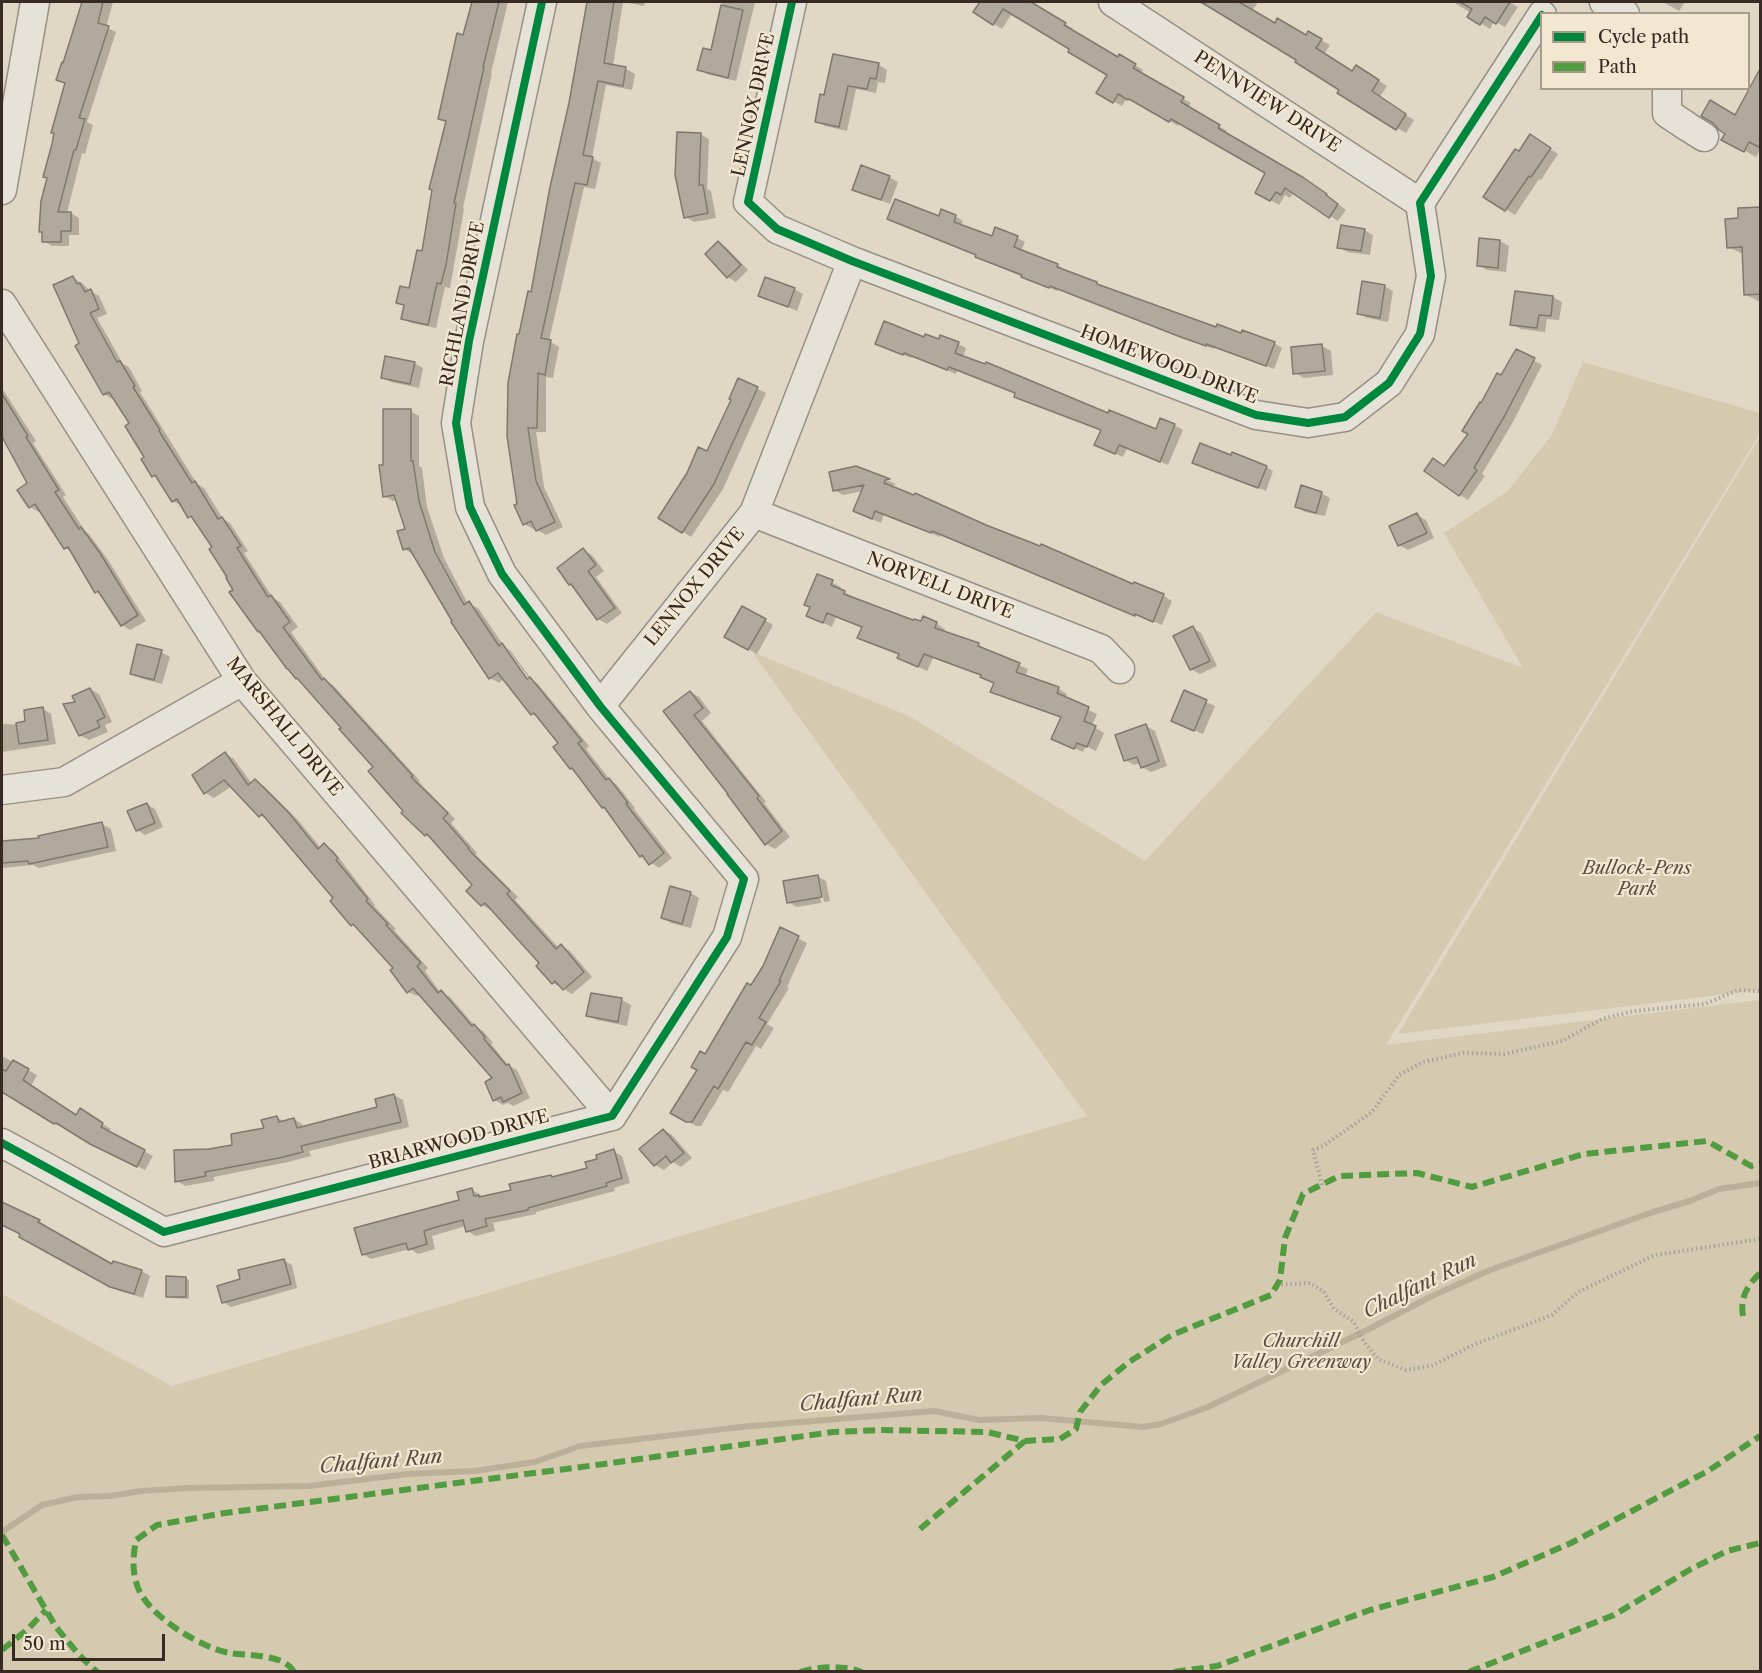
<!DOCTYPE html>
<html>
<head>
<meta charset="utf-8">
<style>
	body { margin:0 }
	#map { position:relative; width:1762px; height:1673px; overflow:hidden; background:#e0d7c4; font-family:"Libre Caslon Text",serif }
	canvas { display:block }
	.frame { position:absolute; inset:0; border:3px solid #362a23; pointer-events:none }
	.legend { position:absolute; left:1540px; top:12px; width:210px; height:78px; box-sizing:border-box; background:#f2e8d2; border:2px solid #a79c8c; margin:0; padding:8px 10px; list-style:none; font-size:18px; color:#362a23 }
	.legend li { display:flex; align-items:center; gap:12px; height:30px }
	.legend b { width:30px; border:2px solid #a79c8c }
	.scale { position:absolute; left:12px; top:1634px; width:153px; height:27px; box-sizing:border-box; border:3px solid #362a23; border-top:0; padding-left:8px; font-size:18px; line-height:21px; white-space:nowrap; color:#362a23; -webkit-text-stroke:4px #f2e8d2; paint-order:stroke }
</style>
</head>
<body>
<div id="map">
<canvas width="1762" height="1673"></canvas>
<div class="frame"></div>
<ul class="legend">
<li><b style="height:8px;background:#00873e"></b>Cycle path</li>
<li><b style="height:8px;background:#519c40"></b>Path</li>
</ul>
<div class="scale">50 m</div>
</div>
<script>
const c = document.querySelector('canvas').getContext('2d');
c.lineJoin = 'round';
function paint(path, color) {
  c.fillStyle = color;
  c.fill(path, 'evenodd');
}
function strokePath(path, color, width, dash) {
  c.strokeStyle = color;
  c.lineWidth = width;
  c.lineCap = dash ? 'butt' : 'round';
  c.setLineDash(dash || []);
  c.stroke(path);
}
function write(font, color, halo, rows, align = 'center') {
  c.font = font + ' "Libre Caslon Text",serif';
  c.lineWidth = 4.5;
  c.setLineDash([]);
  c.textBaseline = 'middle';
  c.strokeStyle = halo;
  c.fillStyle = color;
  for (const [text, x, y, turn = 0] of rows) {
    c.save();
    c.translate(x, y);
    c.rotate((+turn || 0) * Math.PI / 180);
    c.textAlign = isNaN(turn) ? turn : align;
    if (halo) c.strokeText(text, 0, 0);
    c.fillText(text, 0, 0);
    c.restore();
  }
}
const green = new Path2D(`
	M1583,362L1760,413V433L1386,1045L1760,1000V1671H2V1294L172,1386L1087,1116L752,652L909,716L1145,861L1376,612L1523,668L1444,533L1507,492L1552,435Z
	M1760,437V990L1398,1034Z`);
const shadow = new Path2D(`
	M82,2H113L106,27L116,32L87,122L93,125L85,154L82,153L67,213H71L79,218V235H69V246H52L44,241L66,84L58,79L83,5L81,4Z
	M473,2H508L491,73H492L463,208L464,209L450,288L445,287L436,328L411,323L403,318L405,306L398,302L410,290L423,253L447,123L439,118L465,37Z
	M589,2H645L644,6L623,2L613,66L626,69L635,74L632,90L606,85L592,158L601,163L595,189L584,187L549,341L559,347L553,378L546,377V432H536L544,487L563,527L546,535L537,530L536,528L533,529L524,524L518,505L532,294L570,103Z
	M723,2H755L736,81L707,74L699,69L712,52Z
	M982,2H1030L1073,29L1072,31L1118,58L1120,56L1143,70L1141,74L1191,103L1188,108L1227,131L1226,134L1313,185L1346,210L1338,221L1294,192L1290,198L1285,195L1279,205L1257,192L1267,172L1180,123L1178,126L1138,102L1127,98L1122,106L1098,93L1109,75L1071,49L1017,16L1016,18L1011,15L1002,29L975,12Z
	M1198,2H1258L1252,11L1275,25L1306,37L1309,33L1330,45L1324,54L1353,72H1365L1387,86L1379,98L1414,120L1406,133L1339,93L1341,89L1299,60L1215,8L1213,10Z
	M1453,2H1509L1518,7L1505,27L1494,21L1490,29L1469,16L1471,13Z
	M1663,2H1685L1679,11Z
	M879,65L887,70L885,83L878,82L876,93L856,89L847,131L825,126L816,121L826,97Z
	M1760,70V150L1756,157L1723,139Z
	M700,134L709,139L707,189L711,191L716,218L694,222L686,217Z
	M1538,141L1558,154L1541,180L1539,179L1515,215L1486,196L1519,153Z
	M889,177L898,182L890,204L854,189Z
	M1760,208V301H1758L1745,294L1743,254L1728,247L1740,220Z
	M955,216L963,221L961,226L993,238L996,229L1017,238L1025,242L1021,251L1058,265L1065,270V271L1103,287L1217,329L1274,343L1282,348L1274,369L1214,347V349L1188,340L1058,289L1057,291L984,261L977,257V255L889,219Z
	M1364,230L1373,235L1370,255L1347,252L1339,247Z
	M1500,241L1509,246L1506,272L1487,270L1479,265Z
	M719,243L727,248L748,270L736,282L728,277Z
	M73,278L82,283L90,291L99,296L107,314L97,318L123,364L129,367L142,391L140,392L197,484L204,488L223,519L230,523L248,551L244,553L273,598L280,602L298,627L291,632L327,682L333,685L420,781L419,782L455,819L451,823L477,853L475,854L518,897L515,900L559,948L561,946L570,951L592,977L572,994L553,983L542,963L492,908L491,910L482,905L468,891L475,885L432,839L426,835L405,811L375,767L343,728L263,634L259,631L214,547L196,520L189,516L182,506L173,501L160,480L153,476L131,424L114,398L112,399L104,394L81,344Z
	M1384,286L1393,291L1388,322L1367,318L1359,313Z
	M794,289L803,294L797,311L760,295Z
	M1553,297L1562,302L1559,320L1547,319L1545,332L1521,329L1512,324Z
	M925,339L958,344L966,348L963,357L1109,415L1157,431L1174,425L1183,430L1168,465L1127,448L1123,457L1104,449L1102,431L1024,401L1016,396L1017,394L957,370L956,374L912,356L911,358L885,348Z
	M1322,346L1331,351L1333,375L1304,378L1295,373Z
	M1517,351L1542,365L1513,422L1482,474L1485,476L1468,500L1460,495L1445,467L1470,434Z
	M414,363L423,368L419,388L391,382L382,377Z
	M739,380L766,393L723,489L691,537L660,517L708,453L733,400Z
	M2,388L36,441L33,443L66,495L63,497L85,531L89,534L108,560L146,621L130,630L122,625L102,595L96,592L73,552L65,548L41,510L39,512L30,507L29,483L2,432Z
	M410,411L419,416V466L422,468L427,507L444,558L468,604L478,608L504,646L507,648H503L531,686L533,684L507,648L510,650L532,680L538,684L589,746L586,749L611,781L617,785L635,808L634,809L672,858L659,868L641,856L607,809L603,807L577,772L571,768L560,744L540,718L532,714L504,679L499,683L490,678L453,623L454,621L413,554L404,549L407,530L397,500L393,501L384,496L385,466Z
	M1194,463L1266,467L1273,471L1266,491Z
	M855,467L896,484L894,485L892,488L1133,586L1134,584L1164,596L1172,601L1162,625L940,535V537L884,514L881,523L864,516L855,511L863,491L843,495L834,490Z
	M1321,493L1330,498L1325,516L1305,512L1297,507Z
	M1417,515L1426,520L1434,538L1408,550L1399,545Z
	M583,550L592,555L604,571L596,577L622,613L607,624L598,619L575,587L570,584Z
	M818,576L841,587L840,590L853,597L852,599L921,623L924,618L937,624L945,629L944,632L979,645L987,650V651L1028,669L1025,677L1059,689L1067,694L1065,699L1097,714L1092,726L1104,733L1096,751L1086,746L1083,752L1062,743V718L1001,696L992,691L995,683L982,676L933,658L927,671L899,658L900,655L868,643L859,638L863,628L836,617L832,627L808,616L811,608Z
	M743,608L773,625L757,654L726,636Z
	M1193,628L1201,633L1217,666L1200,674L1191,669L1175,637Z
	M161,652L170,657L162,684L140,678L131,673Z
	M90,689L99,694L112,722L105,725L108,732L89,740L80,735L77,704Z
	M690,692L699,697L711,713L702,721L766,802L764,803L790,837L775,849L766,844L665,711Z
	M1206,702L1215,706L1203,734L1181,725Z
	M43,709L51,714L56,744L2,752V724L28,725Z
	M1146,726L1155,731L1167,766L1151,772L1142,767L1141,763L1134,765L1125,760Z
	M226,754L234,759L252,784L255,781L264,786L297,819L321,848L325,845L333,850L375,905L374,906L396,929L394,930L428,968L425,971L440,992L450,997L475,1026L483,1031L493,1043L491,1044L509,1066L517,1070L530,1098L513,1106L508,1103L503,1105L495,1100V1079L420,994L417,996L408,992L395,968L360,929L352,925L336,898L269,820L260,815L232,786L214,798L206,793Z
	M147,804L155,809L163,827L145,835L137,830Z
	M102,824L111,829L116,851L39,868L33,865L2,868V843L41,839Z
	M817,876L826,881L830,901L824,902L820,880H817L821,903L797,907L788,902Z
	M671,888L691,893L699,898L691,928L671,923L663,918Z
	M780,929L807,943L787,987L789,988L767,1024L774,1028L761,1049L756,1046L728,1092L723,1090L701,1126H696L672,1112L706,1056L764,966Z
	M592,994L622,1000L631,1005L627,1026L597,1020L588,1015Z
	M2,1056L37,1075L31,1086L77,1116L80,1110L111,1129L108,1132L153,1156L145,1170L100,1148L64,1126L63,1128L2,1091Z
	M394,1095L403,1100L409,1127L309,1151L311,1156L288,1162L214,1177V1181L185,1186L177,1181L210,1150L234,1146L266,1129L277,1117L284,1122L294,1119L302,1124L303,1128L379,1108Z
	M664,1130L672,1135L692,1158L681,1167L673,1162L664,1170L655,1165Z
	M613,1151L622,1156L630,1183L614,1188L615,1191L536,1212V1214L493,1223L495,1231L476,1236L467,1231L466,1226L432,1236L435,1249L418,1254L410,1249L371,1259L363,1254L461,1201L472,1190L481,1195L482,1198L512,1191L589,1169Z
	M2,1203L39,1221L47,1226L46,1228L113,1267L114,1263L142,1271L150,1276L143,1298L120,1291L29,1241L22,1234L2,1225Z
	M284,1260L292,1265L297,1288L231,1307L223,1302Z
	M185,1278L189,1280V1299L171,1298L167,1296Z`);
const stream = new Path2D(`
	M2,1532L42,1505L78,1497L110,1496L141,1491L189,1488L309,1486L408,1474L474,1471L535,1462L580,1446L741,1427L934,1411L979,1420L1041,1418L1143,1427L1161,1424L1208,1407L1371,1328L1430,1297L1490,1270L1653,1212L1690,1201L1719,1189L1760,1183`);
const building = new Path2D(`
	M82,2H103L98,23L109,26L79,118L85,119L76,150H74L58,212H71V231H61V242H42V232H39L41,201L47,178L43,177L52,144L54,133H51L65,83L56,80L62,62L63,63Z
	M472,2H499L483,67H484L454,203H456L446,265L441,284L437,283L428,325L401,319L404,305L396,303L400,286L409,288L417,250L422,251L432,190L429,189L446,121L438,119L457,33L463,35Z
	M587,2H614L604,63L626,67L623,86L598,81L583,155L593,157L587,185L575,183L541,338L551,340L545,375L538,373L537,428H528L536,481L555,522L536,531L531,521L523,525L514,505L517,504L507,436L508,383L517,334H519L528,291L531,292L550,187L569,103Z
	M980,2H1031L1066,23L1064,25L1118,57L1119,54L1136,64L1133,68L1184,97L1181,102L1220,125L1218,128L1304,178L1327,194L1326,195L1338,204L1329,218L1285,188L1281,195L1276,192L1270,201L1255,193L1265,173L1171,119L1169,122L1129,99L1128,100L1118,94L1113,103L1096,93L1107,75L1068,52L1069,49L1003,9L993,25L973,12Z
	M1201,2H1239L1275,23L1277,18L1306,35L1308,31L1322,39L1316,48L1352,71L1356,65L1379,80L1372,91L1406,114L1396,130L1337,93L1339,90L1295,62L1296,60Z
	M1460,2H1510L1496,24L1485,17L1480,25L1467,17L1472,9Z
	M721,5L743,10L728,78L697,70L703,48L711,50Z
	M833,54L879,63L876,79L870,78L867,89L848,86L839,127L815,122L820,94L824,95Z
	M1761,67V148L1749,142L1744,152L1721,140L1725,134L1719,130L1713,123L1701,116L1710,100L1735,115Z
	M677,132L701,133L699,185H703L708,213L684,218L675,175Z
	M1530,134L1551,148L1531,177L1529,176L1505,211L1483,197L1515,149L1519,151Z
	M861,165L890,176L881,200L852,190Z
	M895,199L939,216L941,209L956,215L954,222L992,236L995,227L1018,236L1014,247L1058,264L1057,267L1097,282V284L1216,327L1217,324L1241,333L1242,330L1275,342L1266,366L1206,344V346L1178,336L1050,286L1049,288L1021,277L1022,275L975,257L976,255L887,219Z
	M1761,207V294L1744,295L1742,247L1727,248L1725,219L1738,218V208Z
	M1341,225L1365,229L1361,251L1337,248Z
	M1479,238L1500,240L1498,268L1477,266Z
	M718,241L741,265L727,278L705,254Z
	M73,276L77,284L80,283L85,292L91,289L99,309L90,313L117,362L120,361L135,386L133,387L160,430L159,431L192,483L195,481L218,519L222,517L241,546L237,548L268,597L271,595L290,622L283,627L322,680L324,678L413,776L411,777L448,813L443,818L469,848L468,849L510,891L507,894L556,949L561,944L584,972L563,990L555,981L552,984L536,966L539,963L485,903L481,906L466,891L472,885L427,834L425,836L401,813L403,811L368,771L373,767L339,729L341,728L297,678L296,679L288,669H287L259,631L258,632L229,592L233,590L226,578L227,577L209,549L212,547L191,516L188,518L177,499L172,502L155,475L152,477L141,459L144,457L125,426L129,423L109,392L103,395L75,346L79,343L53,285Z
	M765,277L795,288L788,307L758,296Z
	M1362,281L1385,285L1380,318L1357,314Z
	M1515,291L1553,296L1551,316L1539,315L1537,328L1510,325Z
	M884,321L924,337L925,334L939,339L940,335L959,342L955,353L985,364L986,362L1108,413L1109,410L1156,429L1160,418L1175,424L1160,462L1119,445L1115,454L1094,445L1101,430L1014,397L1015,393L949,367L947,370L904,353L903,355L875,344Z
	M1322,344L1325,371L1293,374L1291,347Z
	M1516,349L1535,358L1504,417L1474,468L1477,470L1459,496L1424,471L1433,458L1444,466L1468,434L1462,431L1480,402L1481,403L1497,373L1501,375Z
	M385,356L415,362L410,384L381,378Z
	M738,378L758,387L714,484L682,533L658,518L687,473L698,447L707,451L731,400L729,399Z
	M2,394L28,436L26,437L59,490L55,492L79,529L81,527L100,553L138,615L121,626L98,591L95,593L68,547L64,549L35,504L29,508L17,490L27,483L2,437Z
	M383,409H411V461H413L419,501L435,552L464,605L469,601L499,646L502,643L527,679L530,677L582,741L578,743L606,780L609,778L628,803L626,804L664,853L649,865L642,855L640,857L604,807L602,808L572,768L570,769L553,747L558,743L534,713L531,715L498,673L489,679L451,622L452,621L409,548L403,550L397,531L405,529L394,495L383,497L379,465H383Z
	M1200,443L1231,455L1232,452L1267,466L1258,488L1192,463Z
	M856,466L890,479L885,480L884,483L914,495L915,493L986,525L1040,546L1041,544L1133,584L1134,582L1164,594L1153,622L1135,614V616L932,531L931,533L875,511L872,519L853,511L864,485L833,491L829,472Z
	M1301,485L1322,492L1316,513L1295,507Z
	M1417,513L1427,533L1398,546L1389,526Z
	M583,548L596,565L588,571L615,608L597,620L571,584L569,585L557,568Z
	M817,574L833,580L831,585L845,591L844,594L913,620L914,619L921,621L923,616L937,622L935,628L979,643L978,646L1020,663L1016,672L1059,687L1057,693L1089,707L1084,721L1096,726L1087,747L1077,743L1074,749L1051,739L1061,717L990,692L994,683L980,677L981,675L924,654L918,667L897,658L899,654L857,638L862,627L827,613L823,623L806,616L810,607L804,605Z
	M742,606L766,619L748,650L724,637Z
	M1193,626L1210,661L1190,670L1173,636Z
	M137,644L162,650L154,680L130,674Z
	M90,688L105,717L97,721L100,727L79,736L63,704L75,702L72,696Z
	M1184,690L1207,700L1194,731L1171,721Z
	M690,691L703,708L694,715L759,796L757,798L782,831L765,845L727,794H728L663,711Z
	M43,707L48,740L19,744L16,723L25,721L24,710Z
	M1146,724L1159,761L1141,768L1137,757L1124,761L1115,735Z
	M225,752L248,785L255,779L289,813L318,849L324,843L338,858L336,860L368,899L366,901L388,924L386,925L421,963L417,966L438,993L441,990L472,1026L474,1024L485,1037L484,1039L506,1065L509,1064L522,1093L503,1102L501,1097L493,1101L485,1082L492,1078L413,988L407,993L390,970L393,968L353,924L351,926L330,901L333,898L262,814L259,817L224,780L204,794L192,775Z
	M147,803L155,823L136,831L127,811Z
	M102,822L108,847L29,864L28,861L2,863V841L39,838L38,836Z
	M818,875L822,897L787,903L783,881Z
	M670,886L691,892L682,924L661,918Z
	M780,927L799,936L779,981H781L759,1018L766,1022L752,1045L746,1042L718,1089L714,1086L692,1122H686L670,1113L697,1070L691,1067L700,1051L705,1054L747,983L751,985L763,966Z
	M591,993L622,998L618,1022L586,1016Z
	M13,1060L29,1069L23,1080L76,1115L80,1108L103,1123L101,1127L145,1150L137,1167L90,1144L56,1123L54,1124L2,1092V1069L6,1071Z
	M394,1094L401,1122L301,1146L303,1152L279,1158L205,1172L206,1176L175,1182L174,1150L209,1149L232,1145L231,1134L264,1128L261,1120L277,1116L279,1122L294,1118L297,1128L377,1107L375,1099Z
	M663,1129L684,1153L671,1163L666,1156L654,1166L639,1149Z
	M614,1149L622,1178L606,1183L607,1186L528,1208V1210L485,1219L487,1226L466,1232L463,1220L433,1228L424,1231L427,1244L408,1250L406,1243L362,1255L354,1228L459,1200L457,1192L472,1188L474,1196L479,1195V1197L511,1190L509,1184L551,1175L552,1177L587,1168L585,1162L597,1159L596,1155Z
	M2,1202L40,1220L38,1222L112,1264L113,1261L142,1270L134,1294L110,1287L19,1237L20,1234L2,1225Z
	M284,1259L291,1284L222,1303L217,1286L240,1279L238,1270Z
	M166,1276L186,1277V1297H166Z`);
const path = new Path2D(`
	M1322,1185L1313,1150L1323,1146L1372,1112L1399,1075L1423,1062L1463,1053L1504,1054L1562,1041L1602,1019L1634,1011L1705,1004L1738,990L1760,991
	M1277,1285L1310,1283L1324,1292L1334,1309L1353,1321L1364,1342L1378,1359L1406,1370L1431,1366L1473,1345L1552,1315L1578,1292L1655,1255L1760,1239`);
const minor = new Path2D(`
	M792,2L748,202L777,229L852,261L1256,415L1308,423L1345,417L1389,383L1420,334L1431,276L1420,203L1542,15
	M1113,2L1420,203
	M1604,2L1625,14
	M1667,88V113L1688,127L1704,137
	M2,190L35,2
	M2,304L242,681L612,1116
	M754,513L1101,649L1120,669
	M600,706L754,513L852,261
	M2,790L64,782L242,681
	M2,1143L164,1232L612,1116L727,937L744,879L600,706L502,574L470,507L456,423L469,341L542,2`);
const quiet = new Path2D(`
	M1743,1316C1740,1297 1747,1286 1760,1273
	M920,1529L1025,1441
	M2,1535L56,1627L79,1655L97,1672
	M2,1650L28,1629L46,1610
	M294,1672C285,1654 248,1656 230,1653C201,1648 146,1615 137,1585C132,1570 133,1556 136,1540L157,1525L225,1513L604,1464L833,1432L880,1430L987,1432L1025,1441L1060,1439L1076,1429L1080,1412L1101,1385L1129,1362L1172,1335L1271,1295L1280,1280L1285,1238L1303,1194L1339,1176L1417,1173L1472,1187L1584,1154L1707,1141L1751,1166L1760,1164
	M800,1672C820,1666 842,1665 862,1672
	M1174,1672L1217,1666L1370,1610L1493,1577L1571,1543L1708,1471L1760,1436
	M1469,1672L1614,1615L1691,1569L1727,1551L1760,1543`);
const cycleway = new Path2D(`
	M792,2L748,202L777,229L852,261L1256,415L1308,423L1345,417L1389,383L1420,334L1431,276L1420,203L1542,15
	M2,1143L164,1232L612,1116L727,937L744,879L600,706L502,574L470,507L456,423L469,341L542,2`);
const streetNames = [
	["PENNVIEW DRIVE",1267,102,33],
	["LENNOX DRIVE",754,105,-78],
	["RICHLAND DRIVE",463,304,-79],
	["HOMEWOOD DRIVE",1169,365,21],
	["NORVELL DRIVE",940,586,21],
	["LENNOX DRIVE",695,587,-51],
	["MARSHALL DRIVE",284,727,51],
	["BRIARWOOD DRIVE",459,1140,-15]
];
const parkNames = [
	["Bullock-Pens",1637,869],
	["Park",1637,890],
	["Churchill",1301,1342],
	["Valley Greenway",1301,1363]
];
const waterNames = [
	["Chalfant Run",1420,1286,-26],
	["Chalfant Run",861,1400,-5],
	["Chalfant Run",381,1462,-5]
];
paint(green, '#d5c9b0');
paint(shadow, '#0003');
strokePath(stream, '#bcb099', 6);
paint(building, '#b0a99c');
strokePath(building, '#7f796f', 1.5);
strokePath(minor, '#969085', 31);
strokePath(path, '#a8a39c', 4, [1.5, 3]);
strokePath(minor, '#e7e2d8', 28);
strokePath(quiet, '#519c40', 6, [12, 6]);
strokePath(cycleway, '#00873e', 8);
write('18px', '#362a23', '#f2e8d2', streetNames);
write('italic 18px', '#5c4f42', '#f2e8d2', parkNames);
write('italic 20px', '#5a4d41', '#f2e8d2', waterNames);
</script>
</body>
</html>
